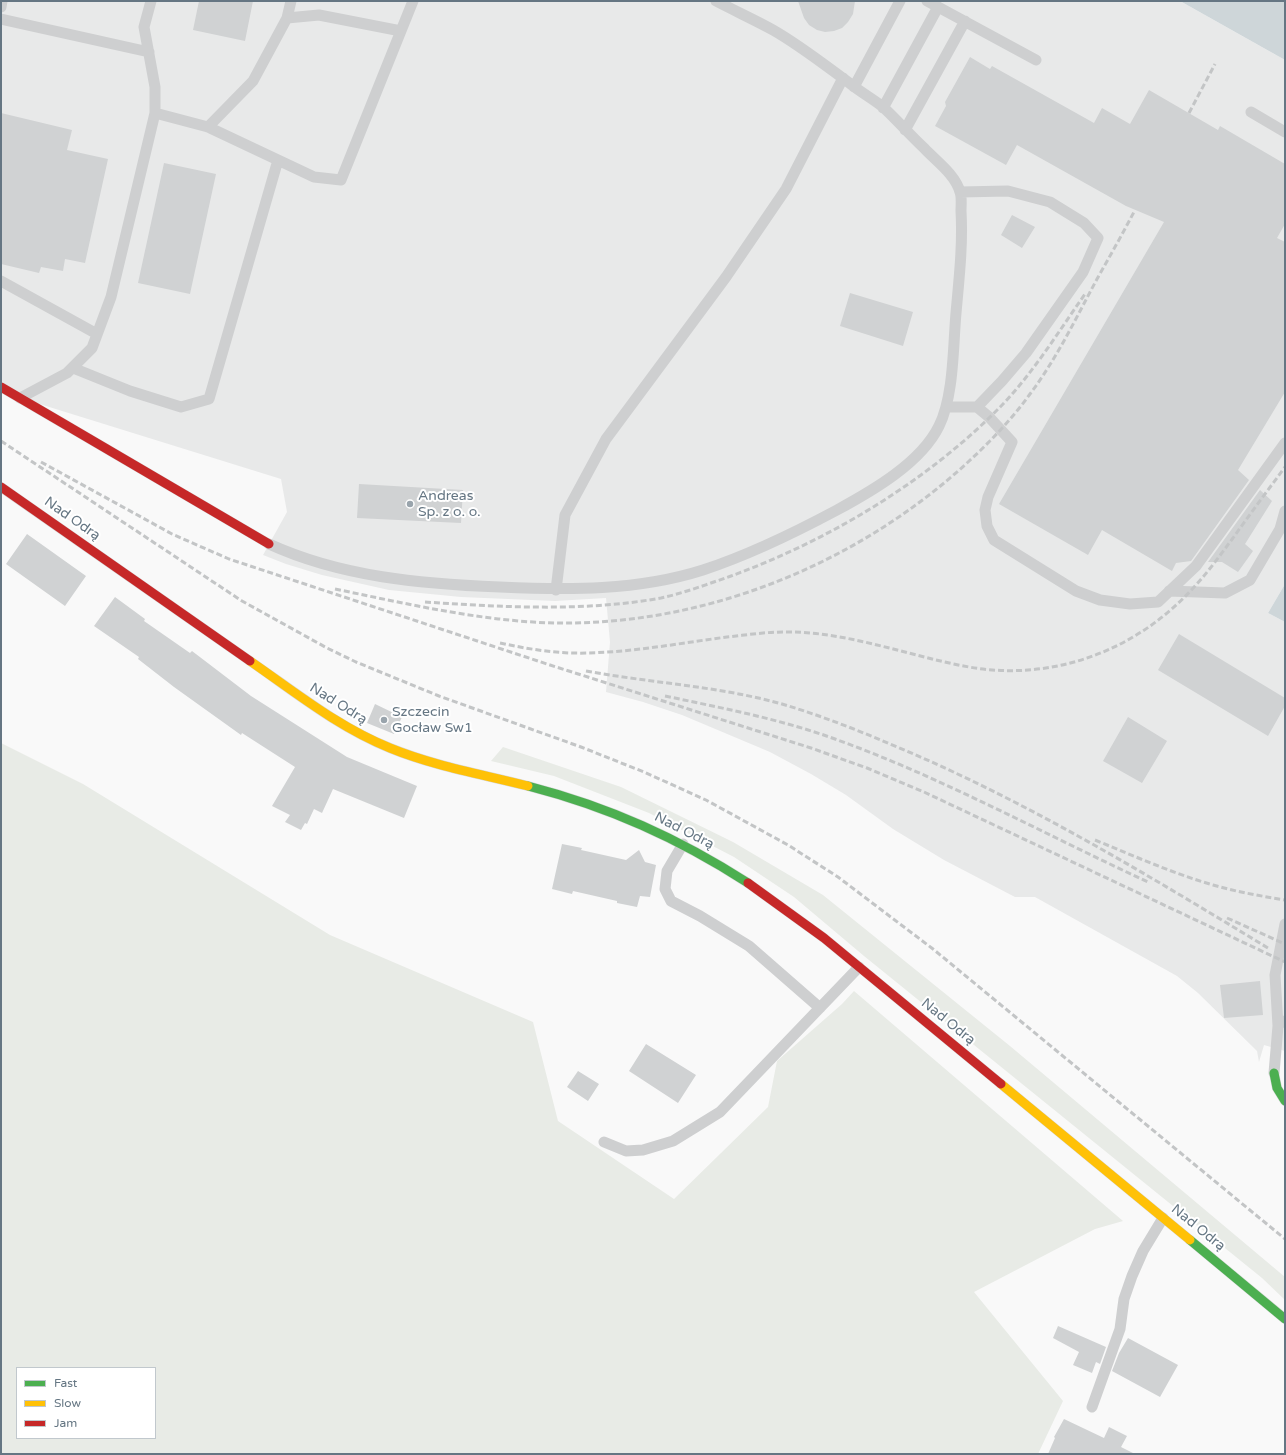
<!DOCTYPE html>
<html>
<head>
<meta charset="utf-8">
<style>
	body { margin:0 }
	#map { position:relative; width:1286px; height:1455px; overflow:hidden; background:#f9f9f9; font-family:"Varela Round",sans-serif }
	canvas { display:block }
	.frame { position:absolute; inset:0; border:2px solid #657683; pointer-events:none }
	.legend { position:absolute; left:16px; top:1367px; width:140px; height:72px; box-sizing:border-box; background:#fff; border:1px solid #c1c8cd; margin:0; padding:5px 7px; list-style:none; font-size:12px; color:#657683 }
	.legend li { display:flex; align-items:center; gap:8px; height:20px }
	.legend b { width:20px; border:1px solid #c1c8cd }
</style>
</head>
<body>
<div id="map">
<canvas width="1286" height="1455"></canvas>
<div class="frame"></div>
<ul class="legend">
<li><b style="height:5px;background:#4caf50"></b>Fast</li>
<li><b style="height:5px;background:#ffc107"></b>Slow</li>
<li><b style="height:5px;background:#c62828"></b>Jam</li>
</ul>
</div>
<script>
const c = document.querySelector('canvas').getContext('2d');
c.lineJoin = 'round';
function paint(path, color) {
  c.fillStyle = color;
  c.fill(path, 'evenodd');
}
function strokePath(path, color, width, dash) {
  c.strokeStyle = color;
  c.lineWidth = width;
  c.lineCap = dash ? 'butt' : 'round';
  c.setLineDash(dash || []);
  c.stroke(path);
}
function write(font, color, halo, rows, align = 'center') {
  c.font = font + ' "Varela Round",sans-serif';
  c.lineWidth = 4;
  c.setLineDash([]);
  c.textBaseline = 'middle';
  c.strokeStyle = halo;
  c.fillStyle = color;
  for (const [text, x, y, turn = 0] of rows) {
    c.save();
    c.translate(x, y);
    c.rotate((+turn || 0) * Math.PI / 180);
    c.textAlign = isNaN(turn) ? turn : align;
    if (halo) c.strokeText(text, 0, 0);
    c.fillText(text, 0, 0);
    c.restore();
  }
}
const built = new Path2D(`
	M1,1H1180L1285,60V584L1268,613L1285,622V1051L1264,1045L1259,1062L1257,1051L1198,993L1177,976L1035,897H1015L944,860L893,829L846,795L811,774L770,752L682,715L643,702L606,692L610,642L606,598L555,601L461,597L389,590L322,575L286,564L263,555L287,512L281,479L1,392Z`);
const green = new Path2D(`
	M1,743L83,784L330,935L533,1022L558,1121L674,1199L768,1107L777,1061L842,1004L854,991L1123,1221L1095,1229L974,1292L1063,1401L1038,1454H1ZM17,1368H155V1438H17Z
	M503,747L621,787L733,842L823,895L1010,1046L1285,1277V1300L1262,1278L864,956L794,897L734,857L649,813L554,776L491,761Z`);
const water = new Path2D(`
	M1180,1H1285V60Z
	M1285,584V622L1268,613Z`);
const building = new Path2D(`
	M199,1H253L245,41L193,30Z
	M798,1H855L853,14L848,22L842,28L834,31L825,32L817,30L809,25L804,18Z
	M970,57L990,69L992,66L1094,123L1102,108L1130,124L1149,90L1218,130L1220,126L1285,164V224L1277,238L1285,242V392L1238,470L1249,480L1191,561L1176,563L1172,571L1102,530L1088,555L999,504L1164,222L1126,206L1017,145L1006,165L935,126L946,106L945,102Z
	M1,113L72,130L67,150L108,159L85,263L65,259L63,271L41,267L39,273L1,264Z
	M164,163L216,174L190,294L138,283Z
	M1012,215L1035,227L1022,248L1001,235Z
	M850,293L913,312L903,346L840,326Z
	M359,484L463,490L461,523L357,518Z
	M1260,490L1272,501L1245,544L1253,551L1238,572L1222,562H1208Z
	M27,534L86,576L65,606L6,564Z
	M115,597L145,619L144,621L190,653L192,651L251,696L347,757L417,786L404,818L333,789L322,813L314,809L307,824L305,823L301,830L285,822L290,815L272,806L295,767L242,733L241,735L174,687L138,659L139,657L94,626Z
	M1179,634L1285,698V706L1268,736L1158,670Z
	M375,704L402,717L394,734L367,723Z
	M1128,717L1167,741L1142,783L1103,761Z
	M562,844L582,848L581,850L626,860L639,850L645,862L656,865L650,897L640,896L637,907L617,903V901L573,891L572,894L552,889Z
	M1260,981L1263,1015L1224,1018L1220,985Z
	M646,1044L696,1075L678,1103L629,1071Z
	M578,1071L599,1084L588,1101L567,1087Z
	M1058,1326L1106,1347L1100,1364L1096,1362L1092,1373L1073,1365L1079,1352L1053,1338Z
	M1128,1338L1178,1365L1160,1397L1112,1371L1119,1353Z
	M1064,1419L1104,1438L1109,1427L1127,1436L1121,1447L1135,1454H1048L1055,1438L1054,1437Z`);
const lane = new Path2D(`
	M927,1L1036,60
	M1,7L2,1
	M287,18L319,15L401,31
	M1,19L149,52
	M854,87L900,1
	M883,108L938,7
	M1251,112L1285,132
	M155,113L208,127L314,177L341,180L413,1
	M208,127L253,81L287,18L291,1
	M905,130L965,21
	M1,281L97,334
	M73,368L130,391L181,407L209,399L278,160
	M20,398L67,373L92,348L111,297L155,113V87L144,27L151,1
	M946,407H977L1002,381L1026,353L1083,272L1098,238L1084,223L1050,202L1008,191L960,192
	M977,407L989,417L1012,442L988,497L985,510L987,526L994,540L1076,591L1100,600L1130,604L1158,602L1196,566L1285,443
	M269,544C341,577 422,584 500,587C568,590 637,591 703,570C749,555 794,533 837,510C872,491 921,463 939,426C954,396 953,346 956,313C959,279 963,245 961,211C961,205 962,197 960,192C955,174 936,161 924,148C910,135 897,120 883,107C873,99 862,93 852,85C826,66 801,46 773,30C755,20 735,11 716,1
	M556,590L565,515L606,439L726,277L786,189L843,78
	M1169,591L1225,593L1250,580L1280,529L1285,511
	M683,844L667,871L665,889L671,901L700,916L749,946L820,1008
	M1278,1026L1275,975L1285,924
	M1274,1073L1278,1026L1282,1021
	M604,1142L626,1151L643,1150L673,1141L720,1112L859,967
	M1092,1407L1120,1329L1124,1299L1132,1276L1143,1251L1163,1218`);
const fast = new Path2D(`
	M528,786C609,807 678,838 748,883
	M1274,1073L1277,1088L1285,1101
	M1190,1240L1285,1319`);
const slow = new Path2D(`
	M250,661C295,692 338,727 390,748C434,766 481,774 528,786
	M1001,1084L1190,1240`);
const jam = new Path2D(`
	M1,387L269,544
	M1,487L250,661
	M748,883L824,938L1001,1084`);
const rail = new Path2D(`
	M1189,113L1215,64
	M1,441L242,601L327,648L356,662L439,696L581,747L644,772L706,800L788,845L838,877L933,949L1285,1239
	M41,462L172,534L229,559L550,665L811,748L867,768L924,792L1285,962
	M335,589C408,604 480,621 554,623C705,626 857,564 967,463C990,442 1012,419 1030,394C1057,358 1076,318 1097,279C1110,256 1123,233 1135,210
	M425,602C503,607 583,612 661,598C684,593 708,584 731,576C830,540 931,479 1004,403C1035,370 1059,331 1085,294
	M500,643C528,649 557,654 587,653C634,652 681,643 727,637C746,635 765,632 784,632C847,631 908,656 969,667C1054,682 1138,650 1195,586C1209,571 1221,554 1233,538C1250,514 1268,490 1285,467
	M586,671C651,683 718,686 782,704C819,715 855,729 890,744C1023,799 1146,874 1268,948
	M665,696C722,708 780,719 835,739C943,778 1044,834 1148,882
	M1095,840C1134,856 1172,873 1213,885C1237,892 1261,896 1285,900
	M1227,918L1285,944`);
const markers = [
	[410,504,4,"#99a4ac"],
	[384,720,4,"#99a4ac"]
];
const poiNames = [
	["Andreas",418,496],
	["Sp. z o. o.",418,512],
	["Szczecin",392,712],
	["Gocław Sw1",392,728]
];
const streetNames = [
	["Nad Odrą",72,519,35],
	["Nad Odrą",338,704,32],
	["Nad Odrą",684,831,27],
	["Nad Odrą",948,1022,39],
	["Nad Odrą",1198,1228,39]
];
paint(built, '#e8e9e9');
paint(green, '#e8ebe6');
paint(water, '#ced6d9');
paint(building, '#d0d2d3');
strokePath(fast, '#d5d6d7', 10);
strokePath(slow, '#d5d6d7', 10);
strokePath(jam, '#d5d6d7', 10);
strokePath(lane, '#cecfd0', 11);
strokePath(fast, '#4caf50', 9);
strokePath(slow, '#ffc107', 9);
strokePath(jam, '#c62828', 9);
strokePath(rail, '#c3c5c6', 3, [6, 3]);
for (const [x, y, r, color] of markers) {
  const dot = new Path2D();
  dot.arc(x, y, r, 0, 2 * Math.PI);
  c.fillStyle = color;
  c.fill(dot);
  strokePath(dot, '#fff', 1.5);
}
write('14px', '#657683', '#fff', poiNames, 'left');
write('14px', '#657683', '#fff', streetNames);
</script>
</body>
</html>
